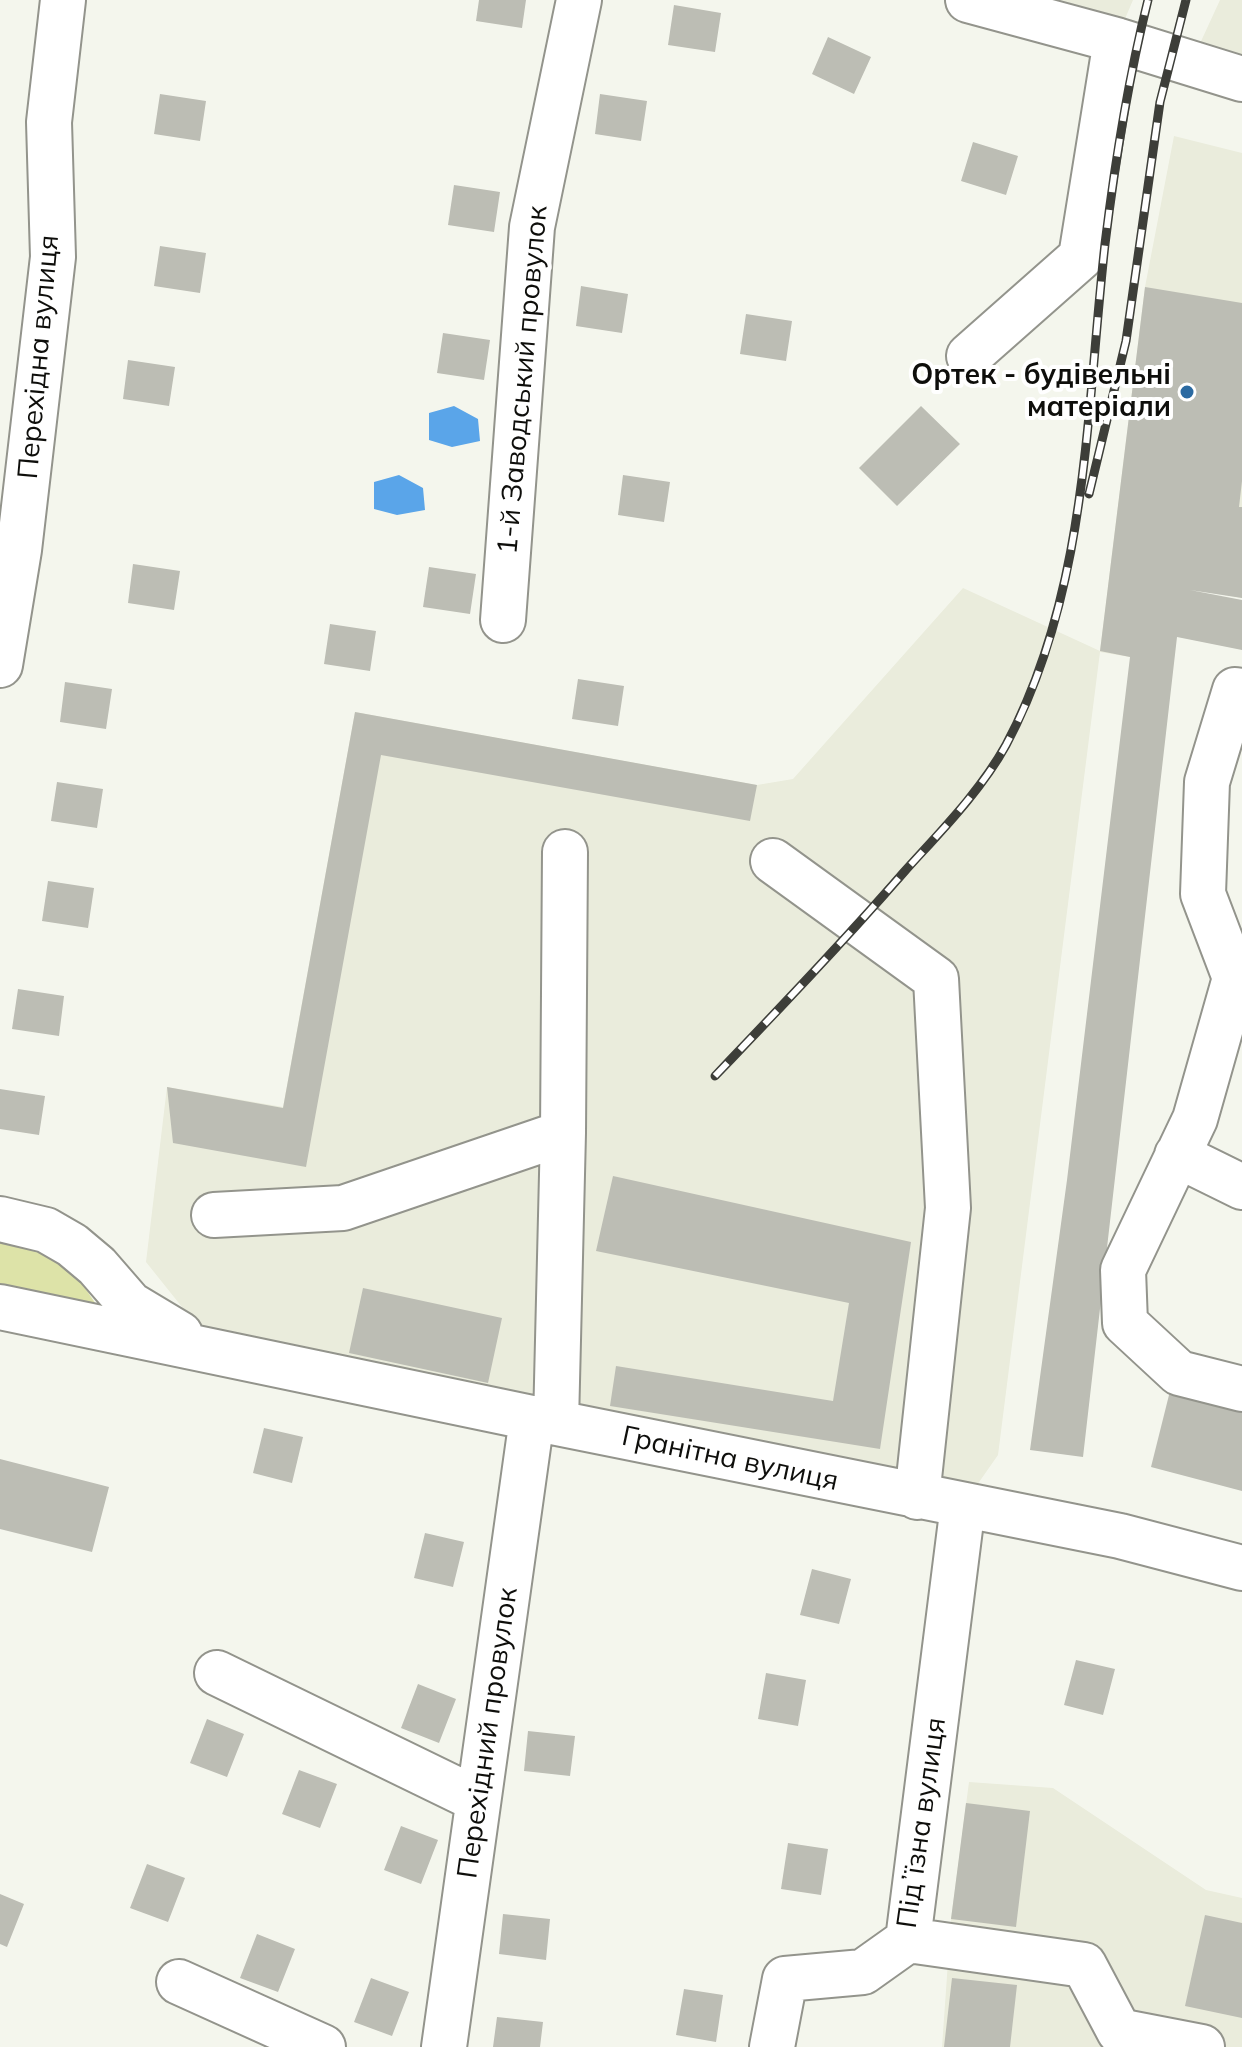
<!DOCTYPE html>
<html>
<head>
<meta charset="utf-8">
<style>
	body { margin:0 }
	canvas { display:block; background:#f4f6ed }
</style>
</head>
<body>
<canvas width="1242" height="2047"></canvas>
<script>
const c = document.querySelector('canvas').getContext('2d');
c.lineJoin = 'round';
function paint(path, color) {
  c.fillStyle = color;
  c.fill(path, 'evenodd');
}
function strokePath(path, color, width, dash) {
  c.strokeStyle = color;
  c.lineWidth = width;
  c.lineCap = dash ? 'butt' : 'round';
  c.setLineDash(dash || []);
  c.stroke(path);
}
function write(font, color, halo, rows, align = 'center') {
  c.font = font + ' Mulish,sans-serif';
  c.lineWidth = 8;
  c.setLineDash([]);
  c.textBaseline = 'middle';
  c.strokeStyle = halo;
  c.fillStyle = color;
  for (const [text, x, y, turn = 0] of rows) {
    c.save();
    c.translate(x, y);
    c.rotate((+turn || 0) * Math.PI / 180);
    c.textAlign = isNaN(turn) ? turn : align;
    if (halo) c.strokeText(text, 0, 0);
    c.fillText(text, 0, 0);
    c.restore();
  }
}
const built = new Path2D(`
	M968,0H1133L1116,40Z
	M1220,0H1242V79L1191,63Z
	M1174,136L1242,153V598L1140,581L1130,657L1100,652L998,1455L963,1505L218,1352L146,1262L167,1087L283,1107L355,712L757,785L793,779L963,588L1100,651L1145,287Z
	M969,1782L1053,1788L1206,1890L1242,1898V2047H942L951,1919Z`);
const green = new Path2D(`
	M0,1219L46,1230L114,1331L0,1307Z`);
const water = new Path2D(`
	M454,406L478,419L480,441L452,447L429,440V413Z
	M399,475L423,488L425,510L397,515L374,509V482Z`);
const building = new Path2D(`
	M479,0H526L522,28L476,21Z
	M674,5L721,13L715,52L668,45Z
	M828,37L871,57L854,94L812,74Z
	M160,94L206,101L200,141L154,134Z
	M600,94L647,101L641,141L595,134Z
	M973,142L1018,156L1006,195L961,181Z
	M454,185L500,192L494,232L448,225Z
	M160,246L206,253L200,293L154,286Z
	M581,286L628,294L622,333L576,326Z
	M1145,287L1242,303V481L1239,507H1242V598L1190,590L1242,600V650L1177,637L1083,1457L1030,1450L1067,1180L1130,657L1100,651Z
	M746,314L792,321L786,361L740,354Z
	M443,333L490,340L484,380L437,373Z
	M128,360L175,367L169,406L123,399Z
	M921,406L960,444L897,506L859,468Z
	M623,475L670,482L664,522L618,515Z
	M133,564L180,571L174,610L128,603Z
	M429,567L476,574L470,614L423,607Z
	M330,624L376,631L370,671L324,664Z
	M578,679L624,686L618,726L572,719Z
	M65,682L112,689L106,729L60,722Z
	M355,712L757,785L750,821L381,755L306,1167L173,1143L167,1087L283,1108Z
	M57,782L103,789L97,828L51,821Z
	M48,881L94,888L88,928L42,921Z
	M18,989L64,996L59,1036L12,1029Z
	M0,1089L45,1096L39,1135L0,1129Z
	M613,1176L911,1242L880,1449L610,1406L616,1366L833,1401L849,1303L596,1251Z
	M363,1288L502,1318L488,1383L349,1353Z
	M1170,1391L1242,1410V1491L1151,1467Z
	M264,1428L303,1437L292,1483L253,1473Z
	M0,1459L109,1487L92,1552L0,1529Z
	M425,1533L464,1542L453,1587L414,1578Z
	M812,1569L851,1579L839,1624L800,1615Z
	M1076,1660L1115,1669L1103,1715L1064,1705Z
	M766,1673L806,1680L798,1726L758,1719Z
	M418,1684L456,1699L439,1743L401,1728Z
	M207,1719L244,1734L227,1777L190,1763Z
	M528,1731L575,1736L570,1776L524,1771Z
	M299,1770L337,1784L320,1828L282,1814Z
	M966,1803L1030,1811L1016,1927L951,1919Z
	M401,1826L438,1840L421,1884L384,1870Z
	M788,1843L828,1849L821,1895L781,1889Z
	M147,1864L185,1878L168,1922L130,1908Z
	M0,1894L24,1904L7,1947L0,1944Z
	M503,1914L550,1919L546,1960L499,1954Z
	M1205,1915L1242,1923V2018L1185,2006Z
	M257,1934L295,1949L278,1992L240,1978Z
	M371,1978L409,1992L392,2036L354,2022Z
	M952,1978L1017,1985L1010,2047H944Z
	M684,1989L723,1995L716,2042L676,2035Z
	M497,2017L543,2022L540,2047H493Z`);
const minor = new Path2D(`
	M968,0L1116,40L1242,79
	M969,356L1081,257L1116,40
	M503,620L532,227L579,0
	M0,665L19,550L53,257L49,122L63,0
	M1242,691L1235,690L1207,782L1203,894L1235,978L1195,1119L1123,1270L1125,1323L1179,1373L1242,1389
	M773,861L936,979L948,1208L917,1497
	M563,1133L565,852
	M1177,1155L1242,1187
	M214,1215L343,1208L563,1133L556,1423
	M0,1219L46,1230L72,1245L97,1266L130,1304L180,1334
	M0,1307L532,1418L1120,1536L1242,1568
	M217,1673L478,1800
	M908,1940L1084,1965L1119,2031L1202,2047
	M179,1982L323,2047
	M444,2047L532,1418
	M772,2047L785,1979L863,1972L908,1940L963,1505`);
const rail = new Path2D(`
	M1089,494L1126,341L1160,102L1186,0
	M715,1076C779,1009 843,942 904,872C940,832 980,792 1006,745C1088,591 1086,413 1105,244C1115,162 1128,80 1148,0`);
const markers = [
	[1187,392,8,"#2b6aa1"]
];
const streetNames = [
	["Перехідна вулиця",39,357,-85],
	["1-й Заводський провулок",523,380,-85],
	["Гранітна вулиця",730,1459,12],
	["Перехідний провулок",488,1733,-82],
	["Підʼїзна вулиця",922,1823,-82]
];
const poiNames = [
	["Ортек - будівельні",1171,376],
	["матеріали",1171,408]
];
paint(built, '#eaecdc');
paint(green, '#dde3a8');
paint(water, '#5aa5e9');
paint(building, '#bcbdb4');
strokePath(minor, '#93948c', 48);
strokePath(minor, '#fff', 44);
strokePath(rail, '#3d3e39', 9);
strokePath(rail, '#fff', 6, [18]);
for (const [x, y, r, color] of markers) {
  const dot = new Path2D();
  dot.arc(x, y, r, 0, 2 * Math.PI);
  c.fillStyle = color;
  c.fill(dot);
  strokePath(dot, '#fff', 3);
}
write('28px', '#0e0e0b', '#fff', streetNames);
write('bold 28px', '#0e0e0b', '#fff', poiNames, 'right');
</script>
</body>
</html>
